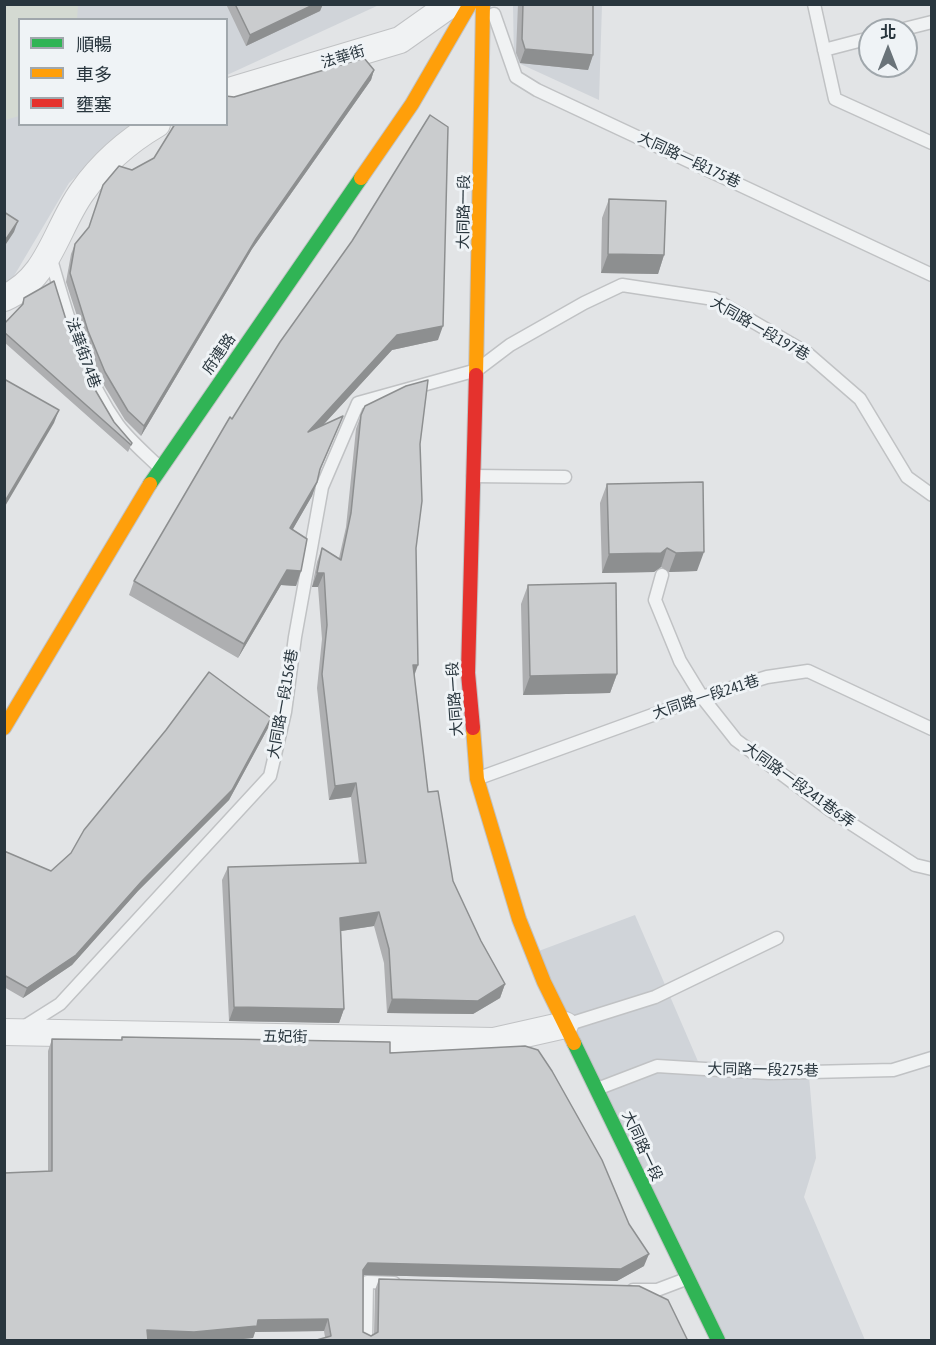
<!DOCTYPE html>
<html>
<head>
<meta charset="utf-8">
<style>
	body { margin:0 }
	#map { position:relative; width:936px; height:1345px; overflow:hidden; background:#e2e4e6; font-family:"Asap Condensed","Noto Sans TC",sans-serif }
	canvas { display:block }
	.frame { position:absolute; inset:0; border:6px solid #29363e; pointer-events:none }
	.legend { position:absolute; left:18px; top:18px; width:210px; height:108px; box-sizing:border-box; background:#eff3f6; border:2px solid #a0a7ac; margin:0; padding:8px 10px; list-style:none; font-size:18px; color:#29363e }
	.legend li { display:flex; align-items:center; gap:12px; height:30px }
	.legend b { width:30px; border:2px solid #a0a7ac }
	.north { position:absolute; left:858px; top:18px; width:60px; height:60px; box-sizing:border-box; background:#eff3f6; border:2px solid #a0a7ac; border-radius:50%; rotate:0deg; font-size:16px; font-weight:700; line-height:24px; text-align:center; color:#29363e }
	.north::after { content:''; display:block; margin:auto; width:21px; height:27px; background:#6a7379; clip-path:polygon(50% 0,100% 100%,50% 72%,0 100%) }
</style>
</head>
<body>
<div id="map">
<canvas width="936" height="1345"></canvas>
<div class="frame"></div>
<ul class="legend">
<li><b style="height:8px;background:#30b455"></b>順暢</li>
<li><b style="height:8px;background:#ff9f0a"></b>車多</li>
<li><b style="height:8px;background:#e5322d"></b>壅塞</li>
</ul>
<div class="north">北</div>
</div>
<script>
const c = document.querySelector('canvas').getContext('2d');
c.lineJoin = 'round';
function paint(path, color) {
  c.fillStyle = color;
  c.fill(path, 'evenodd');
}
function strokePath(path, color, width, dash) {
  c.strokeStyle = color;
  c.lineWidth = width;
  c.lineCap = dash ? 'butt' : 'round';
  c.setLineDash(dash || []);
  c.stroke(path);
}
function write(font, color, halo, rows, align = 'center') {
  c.font = font + ' "Asap Condensed","Noto Sans TC",sans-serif';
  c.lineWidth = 6;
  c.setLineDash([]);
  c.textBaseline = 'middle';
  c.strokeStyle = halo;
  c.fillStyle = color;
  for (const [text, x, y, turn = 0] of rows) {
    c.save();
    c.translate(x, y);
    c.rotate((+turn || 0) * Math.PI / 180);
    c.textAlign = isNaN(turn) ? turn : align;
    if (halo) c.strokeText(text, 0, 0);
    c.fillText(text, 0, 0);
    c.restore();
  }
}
const built = new Path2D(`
	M5,5H379L227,75L226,20H20V124L131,125L69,183L8,286L5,287Z
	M513,5H602L599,100L514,61Z
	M635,915L703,1073L809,1076L816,1158L804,1197L865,1340H723L536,952Z`);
const green = new Path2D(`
	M5,4L78,5L77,19L20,20L19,116L5,120Z`);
const lane = new Path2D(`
	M814,4L835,99L932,143
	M494,14L516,77L537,90L932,275
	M900,30L932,22
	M824,50L870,38
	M50,256C67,314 82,375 118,425C130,441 146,454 160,468
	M473,476L565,477
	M662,575L655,600L680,661L702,697L736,740L830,810L915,865L932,869
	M479,778L702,697L767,677L808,671L932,729
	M566,1025L655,997L777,938
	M22,1028L60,1004L270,776L285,712L295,637L322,487L358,403L477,370L510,345L584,303L622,285L714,299L807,353L860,399L907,477L932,495
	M597,1089L657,1066L769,1073L893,1070L932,1058
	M633,1290H657L686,1279
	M366,1340L367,1282L394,1283`);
const street = new Path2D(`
	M226,92L400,40L451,4
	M4,298C49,279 56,228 82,192C101,165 128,141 157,124
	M4,1032L494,1041L565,1025`);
const fast = new Path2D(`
	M150,484L361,178
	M574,1043L718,1340`);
const slow = new Path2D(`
	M361,178L412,104L470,4
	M476,375L483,4
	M4,728L150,484
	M473,728L477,779L519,919L544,982L574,1043`);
const jam = new Path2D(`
	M473,728L468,673L476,375`);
const wall = new Path2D(`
	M226,4H323L320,11L246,46Z
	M518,4H593V55L588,70L520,63L516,53Z
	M374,70L371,80L252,249L141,436L125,420L102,382L85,341L66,282L71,254L75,244L89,227L132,170L154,158L234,97Z
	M609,199L664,255L658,274L601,273L602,218Z
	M24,298L72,339L90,381L114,422L132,443L128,452L4,342V324L21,306Z
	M438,340L392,350L322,426L343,416L319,473L312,496L292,530L301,571L296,586L281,585L238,658L129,595L134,581L280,342Z
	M361,415L420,444L416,548L414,676L428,792L453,881L481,941L505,984L500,998L473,1014L387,1013L384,963L374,926L341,931L344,1009L339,1023L229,1021L222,880L228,867L359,863L351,797L329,800L317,688L322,639L318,587H312L317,562L322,548L339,558L346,527L356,429Z
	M607,484L697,571L669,572L661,567L654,572L602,573L600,503Z
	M528,585L617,674L610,693L523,695L521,604Z
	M268,728L229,800L138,891L72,965L23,998L4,987V851L51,871Z
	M122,1037L390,1053L644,1266L617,1281L364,1275L363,1332L371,1336L374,1334L375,1290L379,1279L688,1341L325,1337L324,1331L255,1332L253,1338L223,1341H4L48,1171V1051L52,1039L121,1040Z`);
const shadedWall = new Path2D(`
	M315,4H323L320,11L246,46L250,35Z
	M525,49L593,55L588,70L520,63Z
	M374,70L371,80L252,249L141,436L144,426L256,239Z
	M18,221L14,232L4,247V242Z
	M608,254L664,255L658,274L601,273Z
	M443,326L438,340L392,350L303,447L308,432L397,335Z
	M59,410L54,423L4,508V503Z
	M317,482L312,496L285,543L290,528Z
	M667,548L661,567L654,572L602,573L609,554Z
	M704,552L697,571L669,572L676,553Z
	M287,570L301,571L296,586L281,585L238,658L244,644Z
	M317,573H324L318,587H312Z
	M413,665H418L413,679Z
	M617,674L610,693L523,695L530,676Z
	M271,718L268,728L229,800L138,891L72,965L23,998L27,988Z
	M356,783L351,797L329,800L335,786Z
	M379,912L374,926L335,932L340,918Z
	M505,984L500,998L473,1014L387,1013L392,999Z
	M234,1007L344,1009L339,1023L229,1021Z
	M649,1254L644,1266L617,1281L364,1275L359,1282L363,1270L368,1263Z
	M328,1319L324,1331L255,1332L253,1338L223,1341H143L147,1330L258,1320Z`);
const building = new Path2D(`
	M235,4H315L250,35Z
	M523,4H593V55L525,49L522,39Z
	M364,58L374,70L256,239L144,426L128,411L105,372L88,331L70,273L75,244L89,227L103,185L119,166L132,170L154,158L175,124H226V96L234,97Z
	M430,115L448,127L443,326L397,335L308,432L343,416L320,469L317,482L290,528L307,539L301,571L287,570L244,644L134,581L230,417L232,419L280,342L352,241Z
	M609,199L666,201L664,255L608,254Z
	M4,212L18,221L4,242Z
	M54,281L72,339L90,381L114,422L132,443L131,445L4,332V324L23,304L24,298Z
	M4,379L59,410L4,503Z
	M428,380L420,444L422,501L416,548L418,665H413L428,792L438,791L453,881L481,941L505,984L478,1001L392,999L389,949L379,912L340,918L344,1009L234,1007L228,867L366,863L356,783L335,786L322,674L327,625L324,573H317L322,548L341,560L351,513L361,415L365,406L406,386Z
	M703,482L704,552L676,553L667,548L661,553L609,554L607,484Z
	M616,583L617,674L530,676L528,585Z
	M209,672L271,718L232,790L142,881L76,955L27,988L4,975V851L51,871L71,853L84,830L166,730Z
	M122,1037L390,1042V1053L525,1046L538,1050L552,1071L602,1160L629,1224L649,1254L621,1269L368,1263L363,1270V1332L371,1336L378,1332L379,1279L639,1286L668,1300L688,1341H313L331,1336L328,1319L258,1320L257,1326L194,1332L147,1330L148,1341H4V1173L52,1171V1039L122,1040Z`);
const streetNames = [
	["法華街",343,57,-17],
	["大同路一段175巷",689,160,25],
	["大同路一段",464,212,-89],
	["大同路一段197巷",760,329,30],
	["法華街74巷",83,353,70],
	["府連路",219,354,-55],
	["大同路一段241巷",706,697,-18],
	["大同路一段",455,699,-94],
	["大同路一段156巷",283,704,-80],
	["大同路一段241巷6弄",799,785,36],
	["五妃街",285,1037,1],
	["大同路一段275巷",763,1070,1],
	["大同路一段",642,1146,65]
];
paint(built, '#d0d4d9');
paint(green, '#d4dad2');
strokePath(lane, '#c0c2c4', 15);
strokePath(street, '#c0c2c4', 28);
strokePath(fast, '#c0c2c4', 16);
strokePath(slow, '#c0c2c4', 16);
strokePath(jam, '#c0c2c4', 16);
strokePath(lane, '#f0f2f3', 12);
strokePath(street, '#f0f2f3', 26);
strokePath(fast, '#30b455', 14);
strokePath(slow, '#ff9f0a', 14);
strokePath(jam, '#e5322d', 14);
paint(wall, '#aeafb1');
paint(shadedWall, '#8d8f90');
paint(building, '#caccce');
strokePath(building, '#8d8f90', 1.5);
write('15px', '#29363e', '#eff3f6', streetNames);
</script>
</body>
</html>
